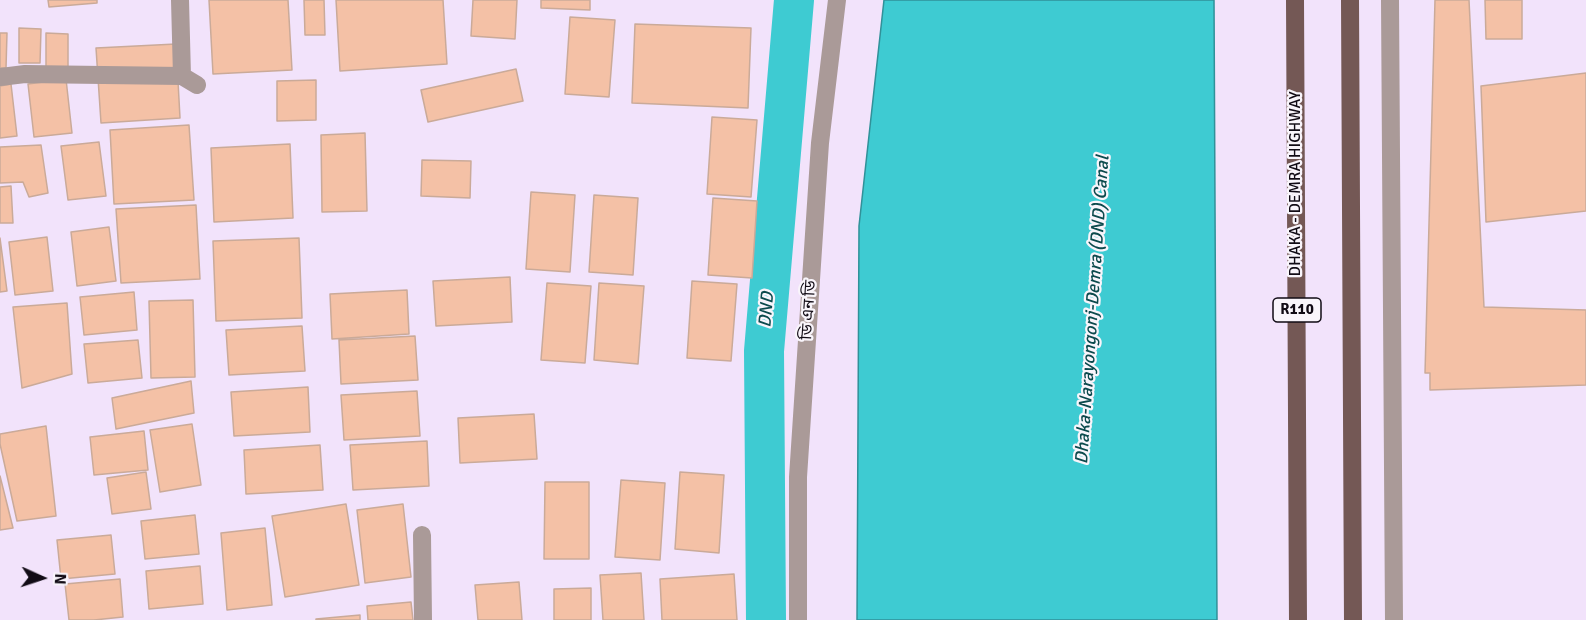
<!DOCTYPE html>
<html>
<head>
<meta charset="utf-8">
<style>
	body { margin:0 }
	#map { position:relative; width:1586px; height:620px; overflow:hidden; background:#f2e3fb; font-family:Signika,sans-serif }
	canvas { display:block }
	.north { position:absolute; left:12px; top:548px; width:60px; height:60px; -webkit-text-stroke:4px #f9f5fb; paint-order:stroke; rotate:93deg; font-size:16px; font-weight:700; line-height:24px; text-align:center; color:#110b15 }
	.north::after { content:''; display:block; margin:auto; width:21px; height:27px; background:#110b15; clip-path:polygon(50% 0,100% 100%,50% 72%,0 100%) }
</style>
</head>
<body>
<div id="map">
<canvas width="1586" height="620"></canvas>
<div class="north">N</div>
</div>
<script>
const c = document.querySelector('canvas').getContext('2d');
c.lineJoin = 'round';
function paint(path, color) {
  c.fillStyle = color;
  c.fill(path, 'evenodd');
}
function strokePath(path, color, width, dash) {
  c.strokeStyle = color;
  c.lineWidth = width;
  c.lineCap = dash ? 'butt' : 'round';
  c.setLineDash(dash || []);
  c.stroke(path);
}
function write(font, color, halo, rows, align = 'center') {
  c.font = font + ' Signika,"Noto Sans Bengali",sans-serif';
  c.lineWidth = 4.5;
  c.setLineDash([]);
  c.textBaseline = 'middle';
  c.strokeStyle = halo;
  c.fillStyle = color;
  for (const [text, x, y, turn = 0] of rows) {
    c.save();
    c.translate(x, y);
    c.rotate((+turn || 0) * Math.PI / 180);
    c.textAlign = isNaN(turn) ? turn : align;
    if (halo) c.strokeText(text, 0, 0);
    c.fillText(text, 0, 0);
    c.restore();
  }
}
const water = new Path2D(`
	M884,0H1214L1217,620H857L859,226Z`);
const canal = new Path2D(`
	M766,620L764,351L794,0`);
const building = new Path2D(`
	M48,0H97V3L49,7Z
	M209,0H288L292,70L213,74Z
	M304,0H324L325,35H305Z
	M336,0H443L447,64L340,71Z
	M473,0H517L515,39L471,36Z
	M541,0H590V10L541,8Z
	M1435,0H1469L1484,307L1586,310V385L1430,390V373H1425Z
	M1485,0H1522V39H1486Z
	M570,17L615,20L609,97L565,94Z
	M635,24L751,28L748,108L632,103Z
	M19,28L41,29L40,63H19Z
	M0,33H7L6,68H0Z
	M46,33L68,34V68H46Z
	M176,44L180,118L101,123L96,48Z
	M516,69L523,101L428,122L421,90Z
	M1586,73V211L1486,222L1481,86Z
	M66,79L72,133L34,137L28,84Z
	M316,80V120L277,121V81Z
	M11,84L17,136L0,138V86Z
	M712,117L757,120L751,197L707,194Z
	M189,125L194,200L114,204L110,130Z
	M365,133L367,211L322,212L321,135Z
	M99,142L106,196L68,200L61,146Z
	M290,144L293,218L214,222L211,148Z
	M41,145L48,193L29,197L23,182L0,183V147Z
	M422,160L471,161L470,198L421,196Z
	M11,186L13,223H0V187Z
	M531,192L575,195L570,272L526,269Z
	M594,195L638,198L633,275L589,272Z
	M713,198L757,201L752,278L708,275Z
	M196,205L200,279L121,283L116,209Z
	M109,227L116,281L77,286L71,232Z
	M47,237L53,291L15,295L9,242Z
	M0,238L7,291L0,292Z
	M299,238L302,318L216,321L213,241Z
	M510,277L512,322L436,326L433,281Z
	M692,281L737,284L731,361L687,358Z
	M547,283L591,286L585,363L541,360Z
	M599,283L644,286L638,364L594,360Z
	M407,290L409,334L332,339L330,294Z
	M134,292L137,330L84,335L80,297Z
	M193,300L195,377L151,378L149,301Z
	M67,303L72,374L22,388L13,307Z
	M302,326L305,371L229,375L226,330Z
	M415,336L418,380L341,384L339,340Z
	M138,340L142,378L88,383L84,344Z
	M191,381L194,413L116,429L112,398Z
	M308,387L310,432L234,436L231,392Z
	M417,391L420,436L344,440L341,395Z
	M534,414L537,459L460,463L458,418Z
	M192,424L201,485L160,492L150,430Z
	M46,426L56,516L17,521L0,444V434Z
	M144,431L148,470L94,475L90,437Z
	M427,441L429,486L353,490L350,445Z
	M320,445L323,490L246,494L244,450Z
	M146,472L151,509L112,514L107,478Z
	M680,472L724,475L719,553L675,549Z
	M0,476L13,528L0,530Z
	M621,480L665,483L660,560L615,557Z
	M545,482H589V559H544Z
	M346,504L359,585L285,597L272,516Z
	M403,504L411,577L365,583L357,510Z
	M195,515L199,554L145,559L141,521Z
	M265,528L272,605L227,610L221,533Z
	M111,535L115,574L61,579L57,540Z
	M200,566L203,604L149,609L146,571Z
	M641,573L644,620H603L600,575Z
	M734,574L737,620H662L660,579Z
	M120,579L123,617L94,620H69L65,584Z
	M519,582L522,620H478L475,585Z
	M591,588V620H554V589Z
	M411,602L413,620H368L367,606Z
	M360,615V620H316V619Z`);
const minor = new Path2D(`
	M180,0L182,76L197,85
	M1390,0L1394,620
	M0,77L25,74L182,76
	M422,535L423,620
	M798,620V477L820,143L837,0`);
const primary = new Path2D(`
	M1295,0L1298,620
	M1350,0L1353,620`);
const shields = [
	[1297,310,48]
];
const shieldNames = [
	["R110",1297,310]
];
const streetNames = [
	["DHAKA - DEMRA HIGHWAY",1296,184,-90],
	["ডি এন ডি",809,310,-86]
];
const waterNames = [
	["DND",767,310,-85],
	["Dhaka-Narayongonj-Demra (DND) Canal",1093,310,-86]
];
paint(water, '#3ecbd2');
strokePath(water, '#309199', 1.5);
strokePath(canal, '#3ecbd2', 40);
paint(building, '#f4c1a6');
strokePath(building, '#caaa99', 1.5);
strokePath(minor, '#aa9a98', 18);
strokePath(primary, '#745855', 18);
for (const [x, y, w] of shields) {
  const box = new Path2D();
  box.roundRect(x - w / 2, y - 12, w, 24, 4.5);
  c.fillStyle = '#f9f5fb';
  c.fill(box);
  strokePath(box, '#110b15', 1.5);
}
write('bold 15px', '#110b15', null, shieldNames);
write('16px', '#110b15', '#f9f5fb', streetNames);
write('italic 18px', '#0c4a4d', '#f9f5fb', waterNames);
</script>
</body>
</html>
